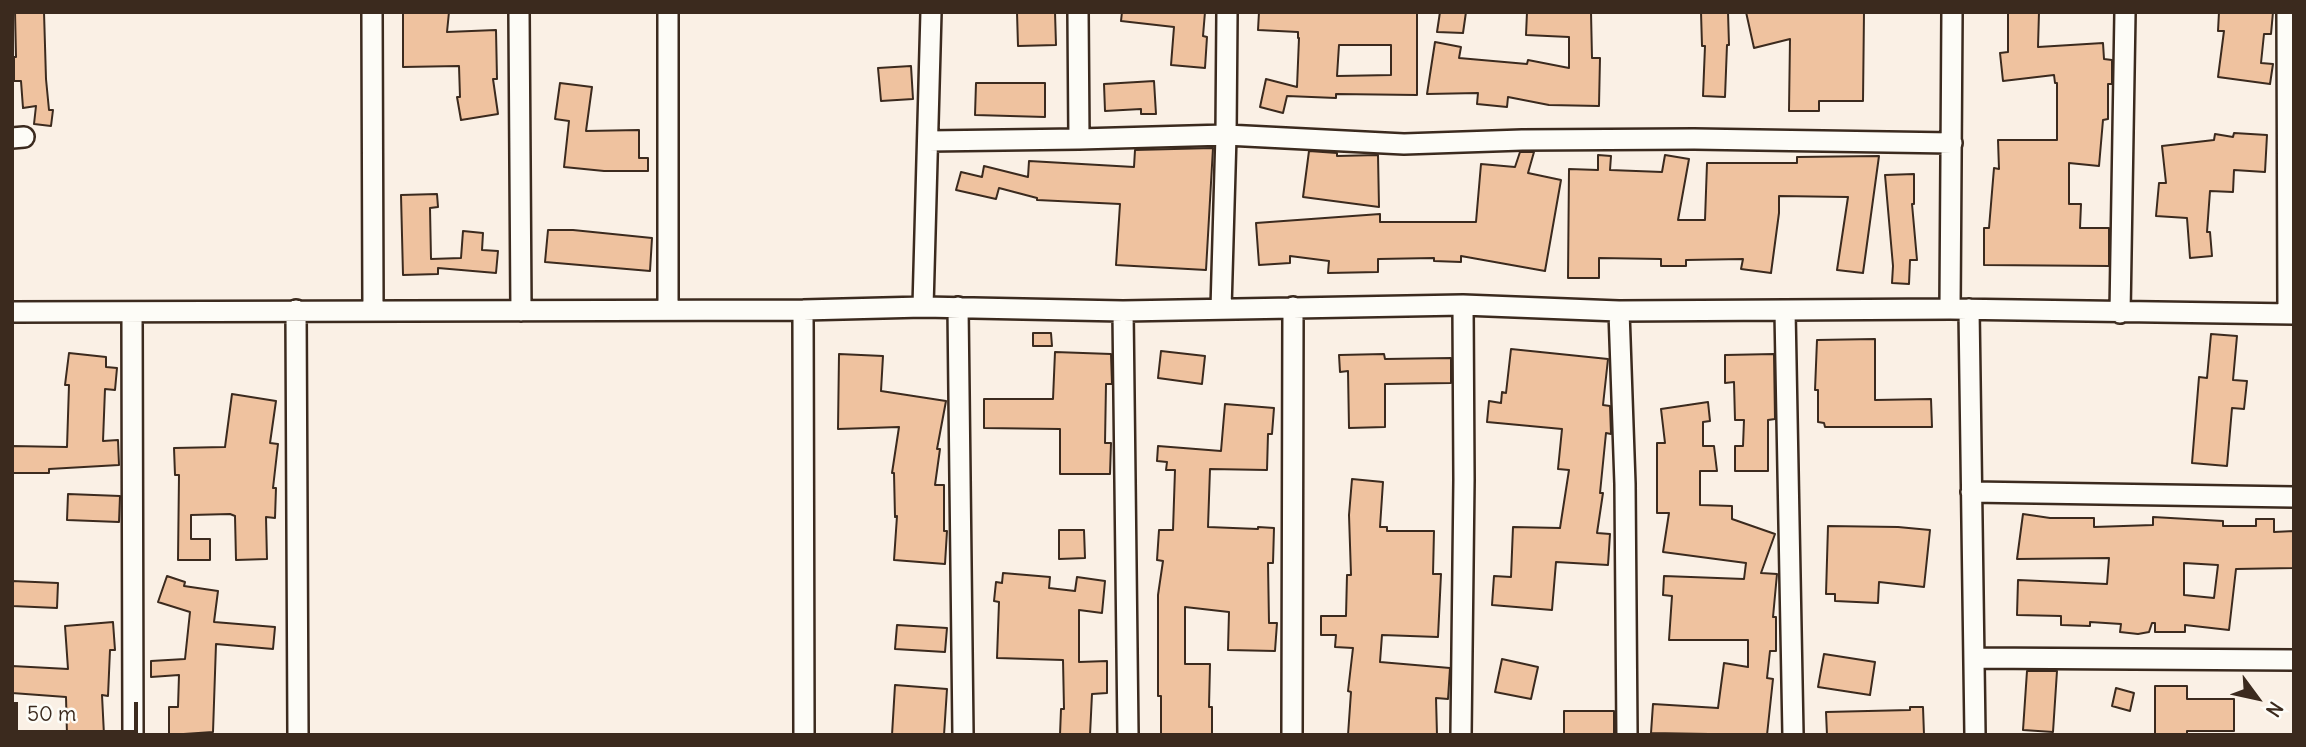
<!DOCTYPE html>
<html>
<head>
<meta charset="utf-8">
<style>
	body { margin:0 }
	#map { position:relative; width:2306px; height:747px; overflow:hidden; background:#faf0e5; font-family:Delius,sans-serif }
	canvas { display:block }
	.frame { position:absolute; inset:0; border:14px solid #3b2a1e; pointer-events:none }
	.north { position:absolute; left:2222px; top:663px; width:70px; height:70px; -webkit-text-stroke:5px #fdfcf7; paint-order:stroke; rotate:123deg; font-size:19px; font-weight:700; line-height:28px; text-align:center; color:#3b2a1e }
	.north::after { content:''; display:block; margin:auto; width:24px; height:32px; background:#3b2a1e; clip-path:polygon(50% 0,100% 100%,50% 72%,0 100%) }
	.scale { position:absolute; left:14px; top:702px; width:124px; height:32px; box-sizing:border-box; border:4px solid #3b2a1e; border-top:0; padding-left:9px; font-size:21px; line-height:24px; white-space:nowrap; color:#3b2a1e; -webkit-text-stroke:5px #fdfcf7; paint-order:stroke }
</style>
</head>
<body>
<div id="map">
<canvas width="2306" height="747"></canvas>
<div class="frame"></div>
<div class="north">N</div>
<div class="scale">50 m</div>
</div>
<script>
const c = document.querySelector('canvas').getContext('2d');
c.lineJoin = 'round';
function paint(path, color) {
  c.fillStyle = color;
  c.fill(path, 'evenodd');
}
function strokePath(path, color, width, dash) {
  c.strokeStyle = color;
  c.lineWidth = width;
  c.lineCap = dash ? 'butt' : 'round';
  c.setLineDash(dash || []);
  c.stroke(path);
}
const building = new Path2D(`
	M15,12H44L46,79L49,110H53L51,126L34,124L36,106L23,108L21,81H14V57H16Z
	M403,12H449L447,32L496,30L497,79H493L498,114L461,120L457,97H460L459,66L403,67Z
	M1017,12H1055L1056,45L1018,46Z
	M1122,12H1205L1203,36L1207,37L1205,68L1171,65L1174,27L1121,21Z
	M1259,12H1417V95L1336,94V98L1287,96L1283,113L1260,107L1266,79L1297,87L1299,38H1298V32L1258,30ZM1339,45H1391V75L1337,76Z
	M1440,12H1466L1463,33L1437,32Z
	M1527,12H1591L1592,58H1600L1599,106L1549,105L1508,97L1507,107L1477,104L1478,93L1427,94L1435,42L1461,47L1459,58L1527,64L1528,60L1569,68V37L1526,35Z
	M1701,12H1728L1729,45H1727L1725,97L1703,96L1705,46H1702Z
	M1746,12H1864L1863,101H1819V111H1789L1790,39L1754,48Z
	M2008,12H2039L2038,47L2103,43L2104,59L2112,60V84H2108V119L2103,120L2099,166L2069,163V204H2081L2080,228H2109V266L1984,265V228H1989L1994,168L1999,169L1998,140H2057V83H2055L2054,75L2003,81L2000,53L2008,52Z
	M2219,12H2273L2271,34H2264L2261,63L2273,64L2270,84L2218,77L2224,31H2218Z
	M911,66L913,99L881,101L878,68Z
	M1154,81L1156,114H1141V109L1105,111L1104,84Z
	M560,83L592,87L586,131L639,130V158H648V171H604L564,167L569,121L555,119Z
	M976,83H1045V117L975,115Z
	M2234,133L2267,135L2265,172L2234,170L2233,192L2210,191L2207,232H2210L2212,256L2190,258L2187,218L2156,216L2159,183H2166L2162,146L2214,140L2215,134L2233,137Z
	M1213,148L1206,270L1116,265L1120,204L1037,200V198L999,188L996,199L956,190L961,172L982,177L984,166L1028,177L1029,161L1134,167L1135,150Z
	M1309,151L1337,153V156L1378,155L1379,207L1303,197Z
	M1520,152H1534L1528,173L1561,180L1545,271L1461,256V262L1434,261V258L1378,259V272L1328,273L1329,261L1290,256V263L1259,265L1256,223L1380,214V222H1476L1481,164L1515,167Z
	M1598,155L1611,156L1610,170L1662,172L1665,155L1689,159L1678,220H1705L1707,163H1797V157L1879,156L1863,273L1837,270L1848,197L1779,196V213L1771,273L1741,269L1743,259L1686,260V266H1661V259L1599,258V278H1568L1569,169L1598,170Z
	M1914,174V204H1912L1917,260H1910L1909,284L1892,283L1893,266L1885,175Z
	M437,194L438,207L430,208L431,259L461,258L463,231L483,233L482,250L498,251L496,273L438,268V274L403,275L401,195Z
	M548,230H573L652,238L650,271L545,262Z
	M1033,333H1051L1052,346H1033Z
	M2211,334L2237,336L2233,380L2247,381L2244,409L2232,408L2227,466L2192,463L2199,377L2207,378Z
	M1875,339V400L1931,399L1932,427H1825L1824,423L1818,422V390H1815L1817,340Z
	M1511,349L1608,359L1603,405L1610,406L1611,434L1606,433L1600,493H1603L1597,533L1610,534L1608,565L1556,562L1552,610L1492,605L1494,576L1511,577L1513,527L1560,528L1569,470L1558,469L1562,429L1487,422L1489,401L1501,403L1502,392L1506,393Z
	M1161,351L1205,356L1202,384L1158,378Z
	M1055,352L1111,354L1112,384H1106L1105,443H1111L1110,474H1060V429L984,428V399H1053Z
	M69,353L106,357V367L117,368L115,390L105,389L103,441L118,440L119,465L49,469V473H12V446L67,447L69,385H65Z
	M839,354L883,356L881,391L946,401L937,449H940L935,485H944V531H947L945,564L894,560L897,516L895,517L894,473H892L899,427L838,429Z
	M1384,354L1385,359L1451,358V383L1385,384V427L1349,428L1348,371L1340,372L1339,355Z
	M1774,354L1775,419L1768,420V471H1735V446H1743L1744,420H1735L1734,382L1725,383V355Z
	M232,394L276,401L270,443L278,444L273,488H276L275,518L266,517L267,559L236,560L235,516L230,514L191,515V539H210V560H178L179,475H175L174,448L225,447Z
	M1708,402L1710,421L1703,422V446H1714L1717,471H1700V505L1732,506V519L1775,534L1761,573L1777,574L1773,617H1776V651H1770L1767,678L1773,679L1767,735L1651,733L1653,704L1718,708L1724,663L1748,667V640H1669L1672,596L1663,595L1664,576L1744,579L1746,563L1663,552L1669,513H1657V443H1665L1661,409Z
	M1225,404L1274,408L1272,434H1268L1267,470L1210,469L1208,527L1258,529V527L1274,528L1273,563H1268L1269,623H1277L1275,651L1228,650L1229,612L1185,607V664H1210L1209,707H1212V735H1161V696H1158V595L1163,561L1157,560L1159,530H1173L1175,470H1166L1167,462L1157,461L1158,446L1221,451Z
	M1352,479L1383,482L1380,527H1387V531H1434L1433,574H1441L1438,637L1382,635L1380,662L1450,668L1448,699L1436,698L1437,735H1348L1351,692L1348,691L1353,648L1335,647L1336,635H1321V616H1346L1347,575H1351L1349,515Z
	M68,494L120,496L119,522L67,520Z
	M2023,514L2050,518H2094V527L2153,525V517L2223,521V526H2256V519H2274V532L2294,531V568L2236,569L2229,630L2185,625V632H2155V623H2152L2149,632L2138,634L2120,632L2121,624L2090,622V626L2061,625V616L2017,615L2018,580L2107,584L2109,558L2017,559ZM2184,563L2218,565L2214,598L2184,595Z
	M1828,526L1898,527L1930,530L1924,587L1879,582L1878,603L1835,601V594H1826Z
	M1059,530H1084L1085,558L1059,559Z
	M1003,573L1050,577L1049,588L1075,591L1077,577L1105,581L1102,613L1079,610V662L1107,661V693L1092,694L1090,735H1060L1061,709H1064L1063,660L997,658L999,602L994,601L996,582L1002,583Z
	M167,576L185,582L184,586L218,591L214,622L275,627L273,649L216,644L213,732L169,735V707H178L179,675L151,677V661L185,659L190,612L158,602Z
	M12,581L58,583L57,608L12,606Z
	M113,622L115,650H110L108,696L102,695L104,735H67L66,697L12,693V666L68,669L65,626Z
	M897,625L947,628L945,652L895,649Z
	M1824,654L1875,662L1870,695L1818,687Z
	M1502,659L1538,667L1531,699L1495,692Z
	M2027,671H2057L2053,732L2023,730Z
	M895,685L947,689L944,735H892Z
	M2155,686H2187V699H2234V731H2187V735H2155Z
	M2116,688L2134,693L2130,711L2112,706Z
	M1910,707H1923L1924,735H1827L1826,712L1910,710Z
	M1564,711H1614V735H1564Z`);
const minor = new Path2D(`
	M372,12L373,311
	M519,12L521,311
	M2287,12L2288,314
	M12,138L24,137
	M1079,139L1226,135L1404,144L1522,140L1694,139L1952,143
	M928,141L1079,139L1078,12
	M923,307L931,12
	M958,307L963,735
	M1221,309L1226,135L1227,12
	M1950,309L1952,12
	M1969,309L1975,735
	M296,310L298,735
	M668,310V12
	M803,310L804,735
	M1123,311L1128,735
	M1619,311L1625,484L1627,735
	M1785,311L1793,735
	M12,312L803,310L923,307L1123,311L1463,305L1619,311L1950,309L2294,314
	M132,312L133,735
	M2120,313L2125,12
	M1971,492L2294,497
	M1974,658L2294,660
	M1292,735L1293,307
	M1461,735L1464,480L1463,305`);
paint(building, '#efc29f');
strokePath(building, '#3b2a1e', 2);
strokePath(minor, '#3b2a1e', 24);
strokePath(minor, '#fdfcf7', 19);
</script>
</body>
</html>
